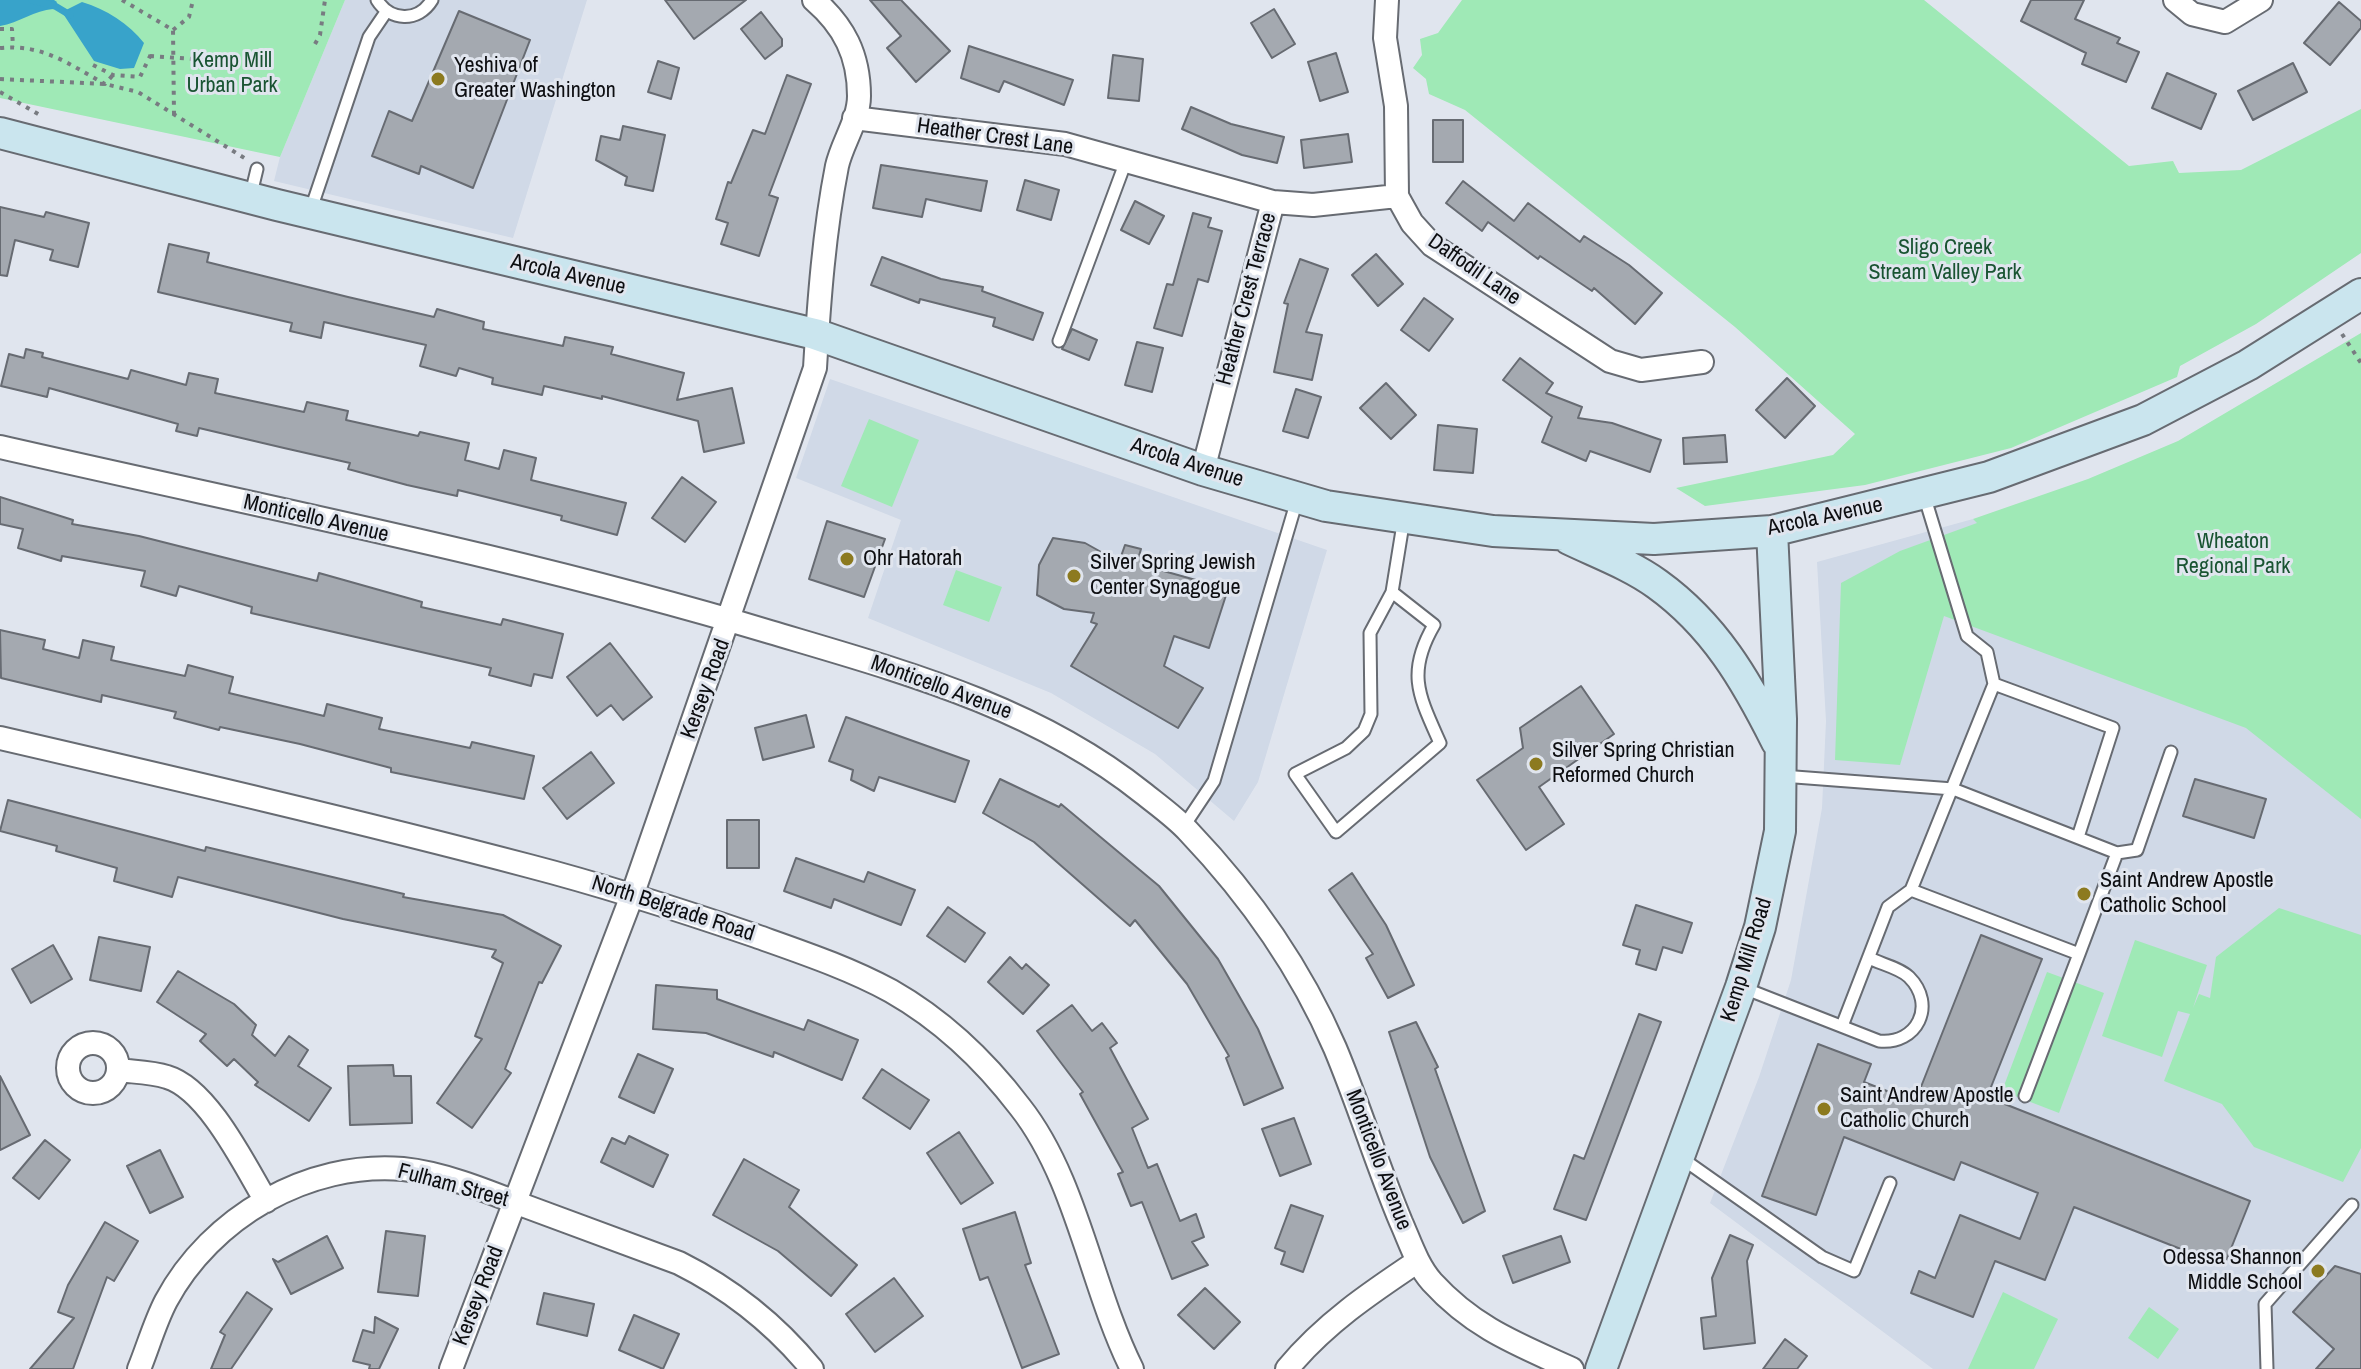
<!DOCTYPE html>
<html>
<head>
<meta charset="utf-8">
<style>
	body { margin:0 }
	canvas { display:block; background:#e0e5ee }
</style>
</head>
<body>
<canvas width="2361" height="1369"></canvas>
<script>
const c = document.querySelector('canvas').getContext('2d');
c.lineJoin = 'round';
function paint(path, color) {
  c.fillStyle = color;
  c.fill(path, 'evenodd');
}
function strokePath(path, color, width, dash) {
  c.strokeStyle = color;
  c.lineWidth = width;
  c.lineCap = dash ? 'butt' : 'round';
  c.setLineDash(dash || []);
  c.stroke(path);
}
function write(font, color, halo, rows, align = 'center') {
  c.font = font + ' "Archivo Narrow",sans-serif';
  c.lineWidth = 6;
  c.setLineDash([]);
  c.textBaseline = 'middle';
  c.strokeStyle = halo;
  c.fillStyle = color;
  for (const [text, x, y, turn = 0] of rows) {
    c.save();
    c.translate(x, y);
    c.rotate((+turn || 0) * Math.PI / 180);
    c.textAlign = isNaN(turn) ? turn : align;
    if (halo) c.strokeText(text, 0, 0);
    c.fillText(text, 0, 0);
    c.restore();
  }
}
const built = new Path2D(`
	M345,0H587L513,238L274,181L280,157Z
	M830,379L1327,550L1258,782L1234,821L1155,754L1051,693L868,618L901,520L796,478Z
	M1973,519L2361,808V1369H1933L1710,1203L1759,1077L1791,980L1822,808L1826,721L1817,562Z`);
const green = new Path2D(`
	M0,0H345L280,157L0,98Z
	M1462,0H1924L2129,166L2173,161L2179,173L2241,170L2361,109V253L2256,324L2180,366L2177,377L2011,448L1865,485L1705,506L1676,488L1833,455L1855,434L1735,327L1465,110L1429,94L1426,79L1413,68L1422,55L1420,39L1438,33Z
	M2361,333V819L2246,728L1944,616L1900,765L1835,760L1841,583L1900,551L1977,523L1973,519L2088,479L2178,441Z
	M869,419L919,440L892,507L841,486Z
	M956,570L1002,587L989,622L943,605Z
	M2279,908L2361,935V1148L2343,1182L2254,1147L2222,1104L2164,1081L2190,1014L2178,1011L2162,1057L2102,1036L2135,940L2207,965L2193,1008L2199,994L2210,998L2216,957Z
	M2047,972L2104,993L2059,1113L2002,1091Z
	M2003,1292L2058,1319L2034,1369H1968Z
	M2149,1307L2179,1329L2158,1359L2128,1338Z`);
const water = new Path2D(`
	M0,0H54L57,2L53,9C35,10 19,23 0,26Z
	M82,2C106,9 129,24 144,43L134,68L120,69L94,61L62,12Z`);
const stream = new Path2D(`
	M32,0L55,6L70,15`);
const building = new Path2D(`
	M665,0H746L694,39Z
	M870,0H901L950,51L916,82L887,48L901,36Z
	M2031,0H2084L2075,19L2120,38L2117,43L2139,52L2126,82L2082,64L2086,53L2021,21Z
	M2339,2L2361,21V28L2330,65L2304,43Z
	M1274,9L1295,44L1272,58L1251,23Z
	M459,11L530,40L473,188L421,166L419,174L372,156L389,111L412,121Z
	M761,12L782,39V46L765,59L741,29Z
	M969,46L1073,80L1064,105L1004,81L999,92L961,78Z
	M1336,53L1348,92L1320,101L1308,62Z
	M1113,55L1143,59L1139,101L1108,98Z
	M658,61L679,68L671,99L648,92Z
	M2293,63L2307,92L2253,120L2238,91Z
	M2167,73L2216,94L2201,129L2152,108Z
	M787,75L811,84L769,195L778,198L759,256L721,244L728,223L716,219L728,182L731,183L753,130L765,134Z
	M1191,107L1231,124L1284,137L1277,163L1242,155L1182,129Z
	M1433,120H1463V162H1433Z
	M623,126L665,135L653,191L625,185L627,177L596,160L601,136L620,140Z
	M1348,134L1352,162L1304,168L1301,140Z
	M881,165L987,181L981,211L926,199L922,217L873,208Z
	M1025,180L1059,190L1051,220L1017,210Z
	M1463,181L1514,221L1528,203L1580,242L1584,236L1629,265L1662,293L1635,324L1594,288L1592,291L1540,256L1538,259L1488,222L1482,231L1446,203Z
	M1135,201L1164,216L1149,244L1121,230Z
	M0,207L44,217L46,212L89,223L78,267L50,260L53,250L15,240L7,276L0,275Z
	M1193,213L1211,218L1208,227L1222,231L1208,282L1198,279L1182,336L1154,328L1167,284L1173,285Z
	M169,244L209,253L207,262L348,297L434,317L437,309L484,322L483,329L563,346L565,337L613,347L611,354L684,373L677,400L732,388L744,443L704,452L698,421L602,396V399L544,386L542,395L492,384L493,378L459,368L456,376L420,366L426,345L324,322L321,338L290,331L292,323L158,292Z
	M1376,254L1403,284L1378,306L1352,275Z
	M882,257L941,279L983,287L982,291L1043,313L1033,340L993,326L995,318L920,299L919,303L871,285Z
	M1300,259L1328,269L1306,332L1322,335L1312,380L1274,372L1288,304L1284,303Z
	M1424,298L1453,319L1429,351L1401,330Z
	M1072,329L1097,340L1089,360L1062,349Z
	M1137,342L1163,348L1152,392L1125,385Z
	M26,349L43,353L42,357L128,379L131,370L186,385L189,373L218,379L215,393L304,412L307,402L348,411L346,420L418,436L420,432L469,443L465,460L499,469L504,450L536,458L531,480L626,503L617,535L561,520L562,516L458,490L457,496L407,485L348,469L350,463L284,448L199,428L197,436L176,431L178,424L49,388L47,397L1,386L9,354L24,358Z
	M1520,358L1553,383L1546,393L1582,407L1578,418L1612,423L1661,440L1650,472L1590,451L1586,461L1542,442L1552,417L1503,380Z
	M1787,378L1815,406L1785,438L1756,410Z
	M1386,383L1416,415L1391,439L1360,408Z
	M1296,389L1321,397L1308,438L1283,431Z
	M1438,425L1477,429L1473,473L1434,470Z
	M1725,435L1727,462L1684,464L1683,438Z
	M682,477L716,502L685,542L652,518Z
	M0,497L73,520L72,524L139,536L317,581L319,573L422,602L421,607L501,625L503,619L563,634L552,678L534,674L531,686L489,675L491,668L251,613L252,607L179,586L176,596L141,586L145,571L62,556L61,561L18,548L23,529L0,524Z
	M827,521L885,539L864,597L809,579Z
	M1053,538L1085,543L1119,562L1125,545L1141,549L1139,556L1162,564L1160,570L1228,589L1209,648L1174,636L1164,666L1203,688L1178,728L1071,666L1097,624L1091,622L1094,613L1064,609L1037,595L1039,565Z
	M0,630L45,640L43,649L79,658L83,640L114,647L111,660L185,676L188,665L233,677L229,693L324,716L327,704L382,718L379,729L470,748L472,742L534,756L524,799L391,772V768L300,744L220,727L219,730L174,718L176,712L102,695L101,702L1,678Z
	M610,643L652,697L623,720L611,705L597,716L567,677Z
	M1581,686L1614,734L1539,787L1564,824L1526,850L1477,780L1523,748L1520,728Z
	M806,715L814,747L763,760L755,728Z
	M846,717L969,761L955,802L879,777L874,791L851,780L853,770L829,761Z
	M591,752L614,783L567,819L543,788Z
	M1000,779L1059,807L1061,804L1159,886L1218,959L1258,1029L1283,1088L1244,1105L1226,1058L1229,1056L1187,984L1135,920L1130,926L1034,842L983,813Z
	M2195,779L2266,799L2254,838L2183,816Z
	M8,800L205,851L206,847L404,894L403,897L503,915L561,946L542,983L539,982L505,1069L511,1073L472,1128L437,1103L482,1039L475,1036L503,963L492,957L496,950L343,919L178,877L172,897L114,881L117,868L56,851L57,846L0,831Z
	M727,820H759V868H727Z
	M796,858L864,882L868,872L915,890L901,925L834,899L831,908L784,891Z
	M1352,873L1386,925L1414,985L1388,998L1366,958L1373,954L1329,890Z
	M1636,905L1692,923L1682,953L1663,947L1656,970L1636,964L1640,950L1623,945Z
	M948,907L985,933L965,962L927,936Z
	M1981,935L2042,959L1987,1097L2250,1201L2224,1266L2074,1207L2045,1280L1995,1261L1973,1317L1911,1293L1919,1271L1935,1278L1960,1215L2020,1239L2038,1193L1961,1162L1954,1180L1844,1137L1816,1215L1762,1196L1818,1044L1871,1064L1864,1082L1915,1102Z
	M99,937L150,947L141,991L90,980Z
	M53,945L72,979L31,1003L12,969Z
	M1010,957L1022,969L1026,964L1049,985L1023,1014L988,982Z
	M178,971L234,1004L256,1025L252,1035L275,1056L289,1036L308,1050L298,1066L331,1088L309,1121L255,1085L258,1082L234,1059L227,1066L200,1041L206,1034L157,1002Z
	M656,985L717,990V999L804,1030L808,1020L858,1040L842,1080L774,1052L773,1057L706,1033L653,1029Z
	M1072,1005L1092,1031L1102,1023L1117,1043L1110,1048L1148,1119L1132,1128L1148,1168L1157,1164L1180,1221L1196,1214L1204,1237L1192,1242L1208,1265L1172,1279L1142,1202L1131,1206L1118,1174L1123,1172L1080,1094L1083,1092L1037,1031Z
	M1639,1014L1661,1022L1586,1220L1554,1209L1574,1155L1584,1159Z
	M1416,1022L1438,1067L1435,1069L1485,1211L1463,1223L1430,1157L1389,1032Z
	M638,1054L673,1069L654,1113L619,1097Z
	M393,1065L394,1076H411L412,1123L350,1125L348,1066Z
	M882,1069L929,1100L910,1129L863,1098Z
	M0,1076L30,1135L0,1150Z
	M1294,1118L1311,1164L1280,1176L1262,1129Z
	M959,1132L993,1183L961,1204L927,1153Z
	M629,1136L668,1155L653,1187L601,1162L612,1138L625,1144Z
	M45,1140L70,1160L39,1199L13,1178Z
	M160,1150L183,1197L150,1213L127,1166Z
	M744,1159L799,1190L789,1207L857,1265L831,1296L778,1251L713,1215Z
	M1291,1205L1323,1216L1303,1272L1281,1264L1285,1252L1275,1248Z
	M1015,1212L1031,1263L1025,1265L1059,1354L1022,1368L988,1277L980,1280L963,1229Z
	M105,1222L138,1241L114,1281L107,1277L73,1369H30L74,1318L58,1312L68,1285Z
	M386,1231L425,1236L418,1296L378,1292Z
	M1730,1235L1753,1245L1747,1261L1755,1343L1704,1349L1701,1318L1716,1316L1712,1278Z
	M327,1236L343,1268L291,1294L273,1259L278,1262Z
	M1561,1236L1570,1262L1513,1283L1503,1256Z
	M2335,1266L2361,1274V1369H2316L2334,1349L2293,1312Z
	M894,1278L923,1316L875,1352L846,1314Z
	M1205,1288L1240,1322L1214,1349L1178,1315Z
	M247,1292L272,1309L231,1369H211L225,1335L220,1332Z
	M544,1293L594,1304L587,1336L537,1324Z
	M634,1315L679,1334L663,1369L619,1350Z
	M375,1317L398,1329L379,1369H369L370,1365L353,1361L363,1330L374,1333Z
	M1785,1339L1807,1356L1797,1369H1763Z`);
const path = new Path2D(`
	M122,0L173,30L174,115
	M0,29H12L13,47
	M173,30L189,17L193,0
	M315,44L320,35L325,0
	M0,48C44,44 68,64 105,84L113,75
	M150,56L237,62
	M93,65L113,75L140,77L152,52
	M0,79L105,84L138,92L246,159
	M0,92L40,115
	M2342,334L2361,363`);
const lane = new Path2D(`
	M377,0C390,21 418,23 432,0
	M250,198L257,169
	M310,212L369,37L386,12
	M1059,341L1126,161
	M1392,592L1434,625C1406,673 1419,696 1440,743L1336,832L1295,774L1346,748L1364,731L1371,714L1370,633L1392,592L1404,518
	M1994,684L2113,728L2078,837
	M1782,776L1953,789L2117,853L2137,850L2171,752
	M1184,826L1214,781L1297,500
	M1911,890L2079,954L2117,853
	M1741,987L1879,1041C1917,1045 1937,1005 1909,977C1900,968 1881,964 1869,958
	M1842,1026L1888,907L1911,890L1994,684L1987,652L1967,636L1924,495
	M2025,1096L2079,954
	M1680,1157L1822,1257L1854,1271L1890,1183
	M2267,1369L2265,1304L2352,1205`);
const street = new Path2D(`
	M1387,0L1385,38L1396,106L1397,196L1412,223L1432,245L1610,361L1641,370L1702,362
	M2175,0L2192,14L2225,22L2261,0
	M854,118L1065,144L1273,202L1313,205L1397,196
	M0,447C257,506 517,556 770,632C901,671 1034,706 1143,793C1158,805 1175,817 1188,831C1249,895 1300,967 1335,1048C1359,1105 1377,1165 1401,1222C1410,1242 1417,1265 1432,1282C1474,1328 1517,1344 1572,1369
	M1203,470L1273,202
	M0,738C177,779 354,820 529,866C606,886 680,910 756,936C801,952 849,968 891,991C942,1020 985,1061 1020,1107C1077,1179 1091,1287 1132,1369
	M68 1068a25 25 0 1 1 50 0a25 25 0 1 1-50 0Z
	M118,1070C134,1072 152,1072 167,1077C208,1089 245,1166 266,1201
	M139,1369C148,1347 155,1322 166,1301C211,1217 308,1161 403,1169C443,1173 487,1191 525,1206C576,1225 627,1244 679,1263C731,1289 775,1324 812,1369
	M451,1369L633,893L815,368C819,301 824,232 837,166C842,143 859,120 859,96C859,55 844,26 814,0
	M1287,1369C1324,1324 1370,1293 1418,1261`);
const secondary = new Path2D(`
	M0,133L277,205L815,334L1203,470L1326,506L1493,531L1654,539L1772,531L1989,477L2143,420L2248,365L2361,294
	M1569,539C1598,553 1631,565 1657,584C1714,625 1746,680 1777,742
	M1601,1369L1741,987L1760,927L1780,831L1781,719L1772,531`);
const markers = [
	[438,79,8,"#8c7a1f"],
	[847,559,8,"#8c7a1f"],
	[1074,576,8,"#8c7a1f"],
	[1536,764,8,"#8c7a1f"],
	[2084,894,8,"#8c7a1f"],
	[1824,1109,8,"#8c7a1f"],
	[2318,1271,8,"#8c7a1f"]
];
const parkNames = [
	["Kemp Mill",232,61],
	["Urban Park",232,86],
	["Sligo Creek",1945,248],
	["Stream Valley Park",1945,273],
	["Wheaton",2233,542],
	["Regional Park",2233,567]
];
const poiNames = [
	["Yeshiva of",454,66],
	["Greater Washington",454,91],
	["Ohr Hatorah",863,559],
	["Silver Spring Jewish",1090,563],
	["Center Synagogue",1090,588],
	["Silver Spring Christian",1552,751],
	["Reformed Church",1552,776],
	["Saint Andrew Apostle",2100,881],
	["Catholic School",2100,906],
	["Saint Andrew Apostle",1840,1096],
	["Catholic Church",1840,1121],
	["Odessa Shannon",2302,1258,"right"],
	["Middle School",2302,1283,"right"]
];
const streetNames = [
	["Heather Crest Lane",995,137,8],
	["Daffodil Lane",1474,270,35],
	["Arcola Avenue",568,275,13],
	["Heather Crest Terrace",1247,299,-75],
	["Arcola Avenue",1187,463,18],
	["Arcola Avenue",1825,517,-12],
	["Monticello Avenue",316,519,13],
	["Monticello Avenue",941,688,20],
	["Kersey Road",706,689,-70],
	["North Belgrade Road",673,909,18],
	["Kemp Mill Road",1747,960,-73],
	["Monticello Avenue",1378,1160,69],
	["Fulham Street",453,1186,15],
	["Kersey Road",479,1296,-69]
];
paint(built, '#d0d9e7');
paint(green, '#9fe9b6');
paint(water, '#38a3ca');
strokePath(stream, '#38a3ca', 7);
paint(building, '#a4a9b0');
strokePath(building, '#676b72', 2);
strokePath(lane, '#676b72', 15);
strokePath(street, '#676b72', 26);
strokePath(secondary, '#676b72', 34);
strokePath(path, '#787b81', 4, [4, 6]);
strokePath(lane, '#fff', 11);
strokePath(street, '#fff', 22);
strokePath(secondary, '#cae5ee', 30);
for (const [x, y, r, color] of markers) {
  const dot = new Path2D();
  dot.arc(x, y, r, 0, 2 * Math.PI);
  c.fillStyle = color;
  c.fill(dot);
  strokePath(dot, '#e0e5ee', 3);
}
write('22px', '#195432', '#e0e5ee', parkNames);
write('22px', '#0d0e11', '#e0e5ee', poiNames, 'left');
write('22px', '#0d0e11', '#e0e5ee', streetNames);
</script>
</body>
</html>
